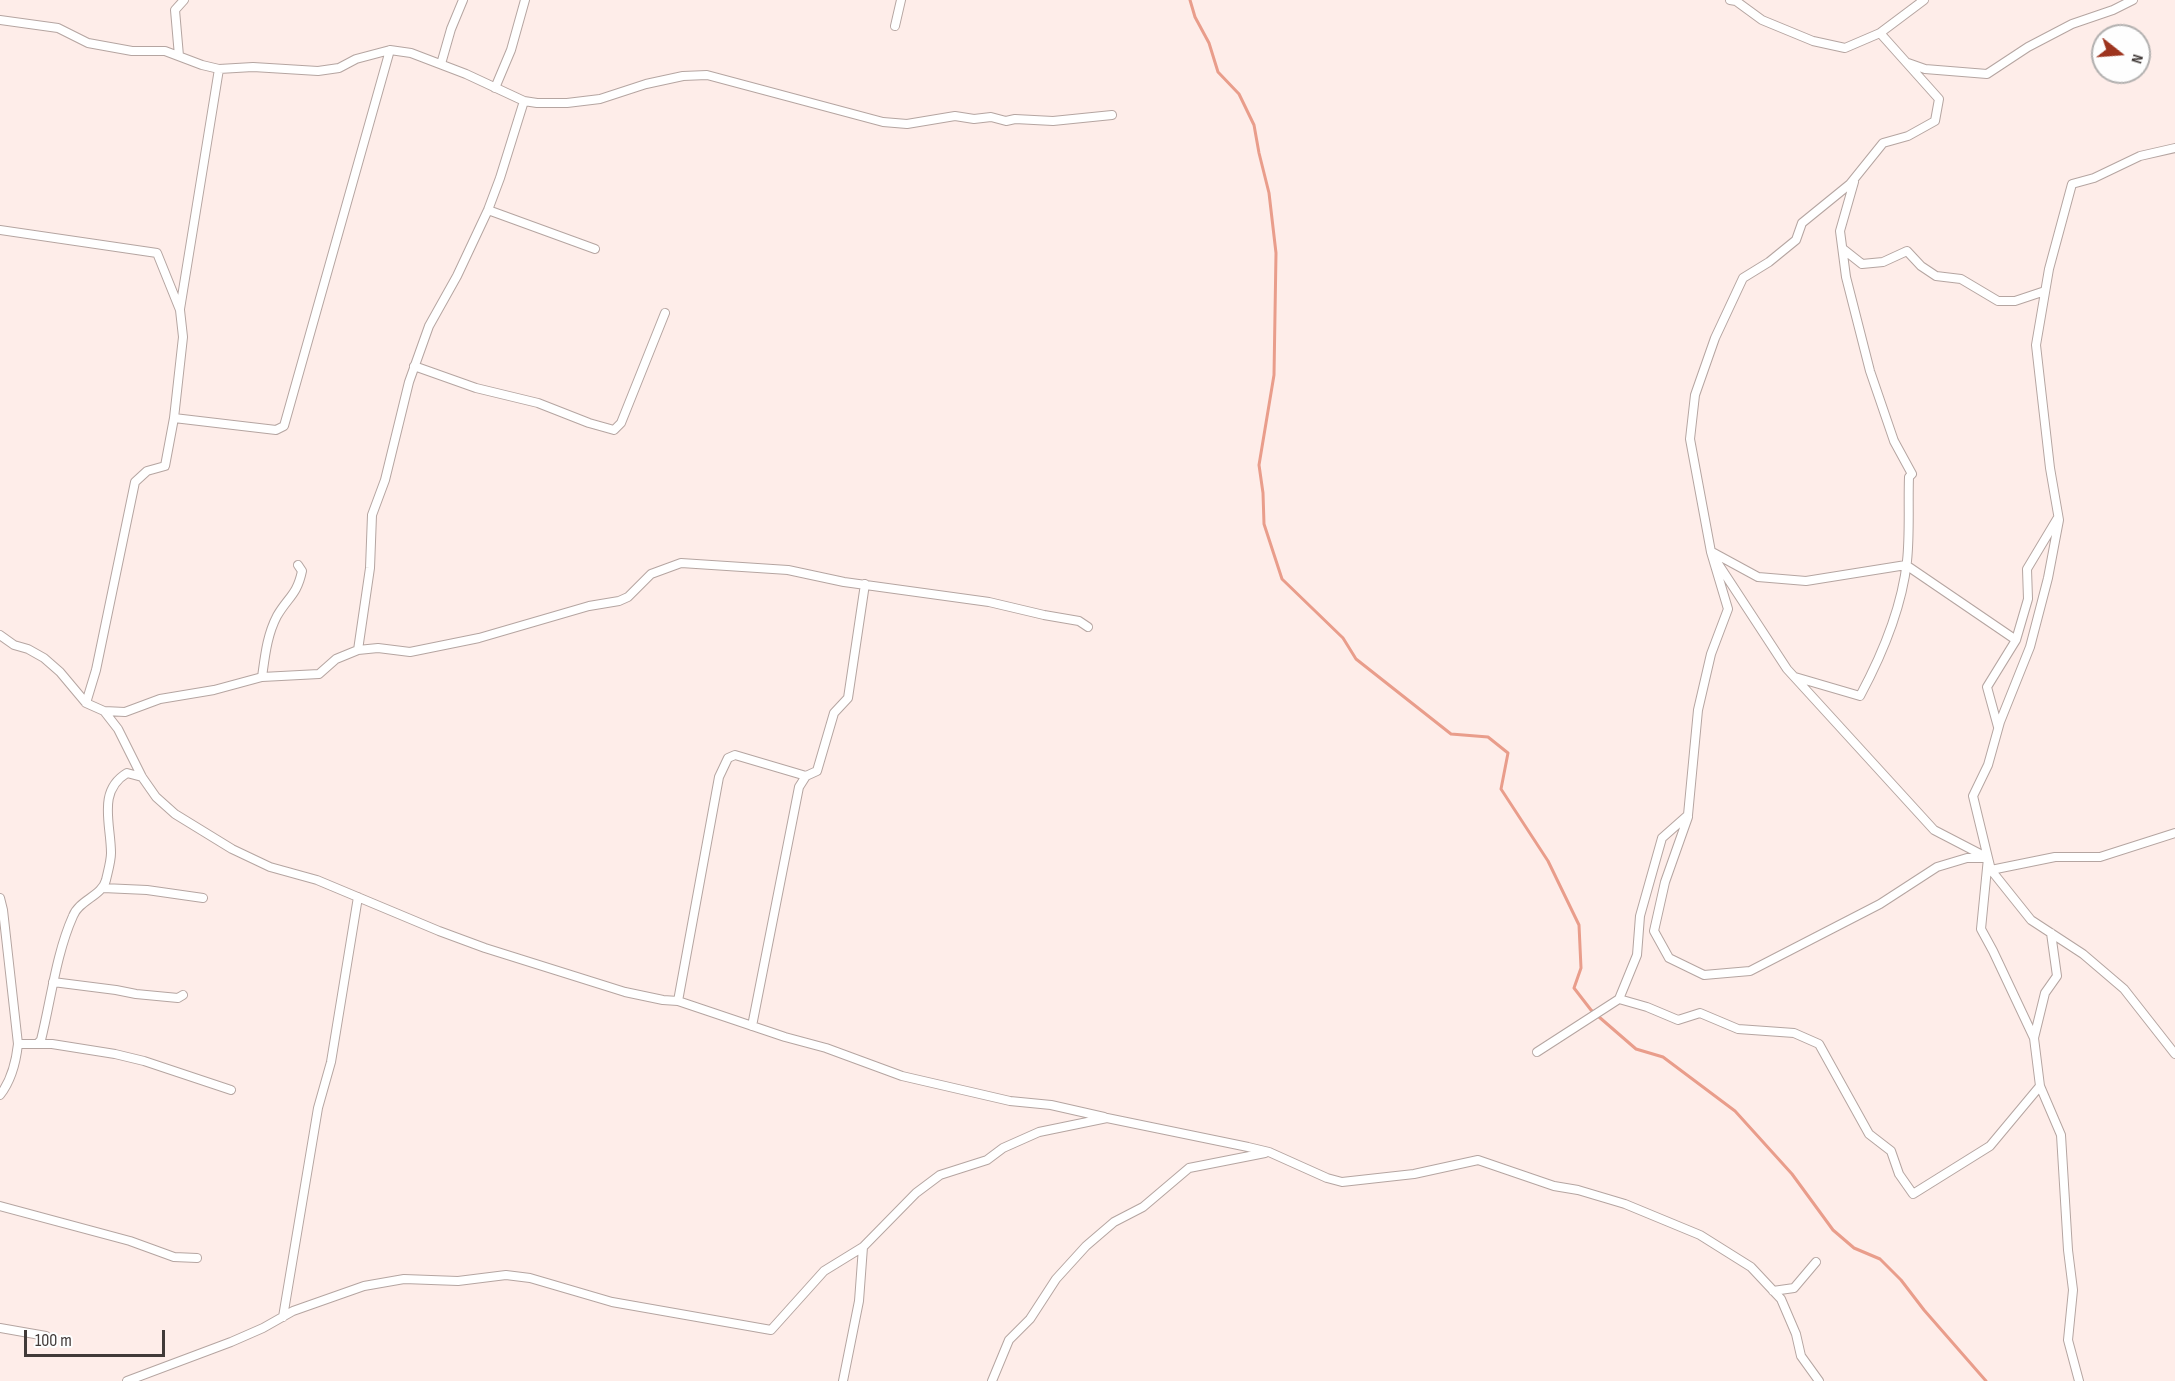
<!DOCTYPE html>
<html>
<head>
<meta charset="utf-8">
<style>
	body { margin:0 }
	#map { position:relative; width:2175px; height:1381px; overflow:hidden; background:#feede9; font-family:"Sofia Sans Condensed",sans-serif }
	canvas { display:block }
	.north { position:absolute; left:2091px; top:24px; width:60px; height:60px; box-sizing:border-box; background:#fefefe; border:2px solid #b2b0af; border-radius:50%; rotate:107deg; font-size:16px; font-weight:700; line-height:24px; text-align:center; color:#413a38 }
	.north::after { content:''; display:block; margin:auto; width:21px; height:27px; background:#9d341e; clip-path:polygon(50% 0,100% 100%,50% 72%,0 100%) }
	.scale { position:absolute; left:24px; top:1330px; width:141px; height:27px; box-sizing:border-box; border:3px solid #413a38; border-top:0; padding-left:8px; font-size:18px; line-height:21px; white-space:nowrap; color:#413a38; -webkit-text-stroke:4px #fefefe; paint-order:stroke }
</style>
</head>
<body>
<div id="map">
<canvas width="2175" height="1381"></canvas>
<div class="north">N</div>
<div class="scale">100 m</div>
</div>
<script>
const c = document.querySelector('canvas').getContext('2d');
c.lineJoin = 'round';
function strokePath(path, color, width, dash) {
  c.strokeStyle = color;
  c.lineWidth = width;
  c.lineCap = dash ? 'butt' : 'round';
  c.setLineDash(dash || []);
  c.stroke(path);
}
const stream = new Path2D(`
	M1190,0L1195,17L1209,43L1218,72L1239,94L1254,125L1259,153L1269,193L1276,253L1274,375L1259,465L1263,493L1264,524L1282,579L1343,638L1356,659L1451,734L1488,737L1508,753L1501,789L1548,861L1579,925L1581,968L1574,988L1591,1010L1636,1049L1663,1057L1735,1111L1792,1174L1833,1230L1854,1248L1880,1259L1901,1280L1924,1310L1986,1381`);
const street = new Path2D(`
	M1730,0L1736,1L1762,20L1813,41L1845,48L1880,33L1924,0
	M0,20L58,28L88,43L132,51H165L202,65L219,69L253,67L318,71L339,68L356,59L390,50L411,53L466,74L524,101L537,103H567L600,99L646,84L683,76L707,75L883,122L907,124L955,116L974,119L991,117L1006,121L1015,119L1053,121L1112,115
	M895,26L901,0
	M179,56L175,10L184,0
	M1908,63L1925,69L1987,74L2028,47L2072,24L2113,10L2133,0
	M441,64L451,29L463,0
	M495,88L511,50L525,0
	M488,210L595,249
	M0,230L157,253L180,310L183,337L174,418L165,466L147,471L135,482L96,670L86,703
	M1843,249L1862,264L1883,262L1907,251L1921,266L1936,276L1961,279L1998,301H2015L2045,291
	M180,309L219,69
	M414,366L476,388L538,403L589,423L614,430L621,423L665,313
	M174,418L276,430L284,426L390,50
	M1712,552L1758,577L1806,581L1906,565L2016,640L1987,687L1998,727
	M1715,559L1787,669L1934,830L1988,858L1991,870L2031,920L2083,954L2124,989L2175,1054
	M0,635L14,645L28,649L44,658L60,672L86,703L104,711L118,729L142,777L156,797L175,814L232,849L270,867L317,880L439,931L485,948L625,992L663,1000L678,1001L785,1037L826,1048L902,1076L1010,1101L1051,1105L1104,1117
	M2016,640L2028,599L2027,569L2057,519
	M358,650L370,568L372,515L385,480L409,382L429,326L457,276L488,210L500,178L524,101
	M262,677C265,656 267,635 277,616C288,597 297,595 302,571L298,565
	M1795,677L1860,696C1882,655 1902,607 1907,561C1910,533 1908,504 1909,477L1912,474L1894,441L1870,371L1846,277L1840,231L1854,182
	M104,711L125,712L160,699L214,690L262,677L319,674L336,659L358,650L378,648L410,652L479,638L589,606L619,601L628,597L651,574L681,563L788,570L844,582L989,602L1044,615L1079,621L1088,627
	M1688,817L1665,882L1654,931L1669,958L1704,975L1750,971L1880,904L1937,867L1967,858H1984
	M1991,870L2055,857H2100L2175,833
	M103,888L147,890L203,898
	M0,898L3,910L18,1044C16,1062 11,1081 0,1095
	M2051,933L2057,976L2045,993L2034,1038L2040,1086L2061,1135L2068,1250L2073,1290L2068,1340L2079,1381
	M53,982L116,990L136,994L178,998L183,995
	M1619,999L1647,1007L1678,1020L1700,1013L1738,1029L1794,1033L1819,1044L1869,1134L1891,1151L1899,1174L1913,1194L1990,1146L2040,1086
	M678,1001L719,777L728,758L735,755L806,776
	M752,1026L799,787L806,776L817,771L834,713L848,698L865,584
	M2034,1038L1993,951L1981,929L1988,858L1973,796L1988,765L2000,722L2030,647L2048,578L2059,520L2050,468L2036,345L2049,269L2072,184L2094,178L2140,156L2175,148
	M18,1044H37L41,1040C51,1000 56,954 73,916C79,900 102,896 106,880C108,871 111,861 111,853C111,824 97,791 127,773L142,777
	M37,1044H52L115,1054L144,1061L231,1090
	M1537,1052L1619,999L1637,955L1640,916L1662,838L1688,815L1698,710L1711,654L1728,609L1711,552L1690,439L1695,395L1715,338L1743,278L1769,262L1796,240L1802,223L1850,184L1883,143L1908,136L1935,121L1939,99L1880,33
	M0,1206L130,1241L174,1257L197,1258
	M1773,1291L1794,1288L1816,1262
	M283,1317L318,1108L331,1062L358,897
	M0,1328L46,1336
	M127,1381L231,1342L263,1328L293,1311L364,1286L404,1279L458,1281L506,1275L530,1278L612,1302L771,1330L824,1271L863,1247L916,1193L940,1175L987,1160L1003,1148L1039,1132L1107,1118L1248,1147L1269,1152L1327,1178L1342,1182L1414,1174L1478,1160L1554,1186L1578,1190L1625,1204L1700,1235L1751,1267L1781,1299L1796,1334L1801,1356L1819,1381
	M843,1381L859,1301L863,1247
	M992,1381L1009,1340L1030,1319L1056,1279L1086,1246L1114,1222L1143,1207L1189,1168L1265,1153`);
strokePath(stream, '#e99d8b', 3);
strokePath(street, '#b5a5a1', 10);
strokePath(street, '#fff', 8);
</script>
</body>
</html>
